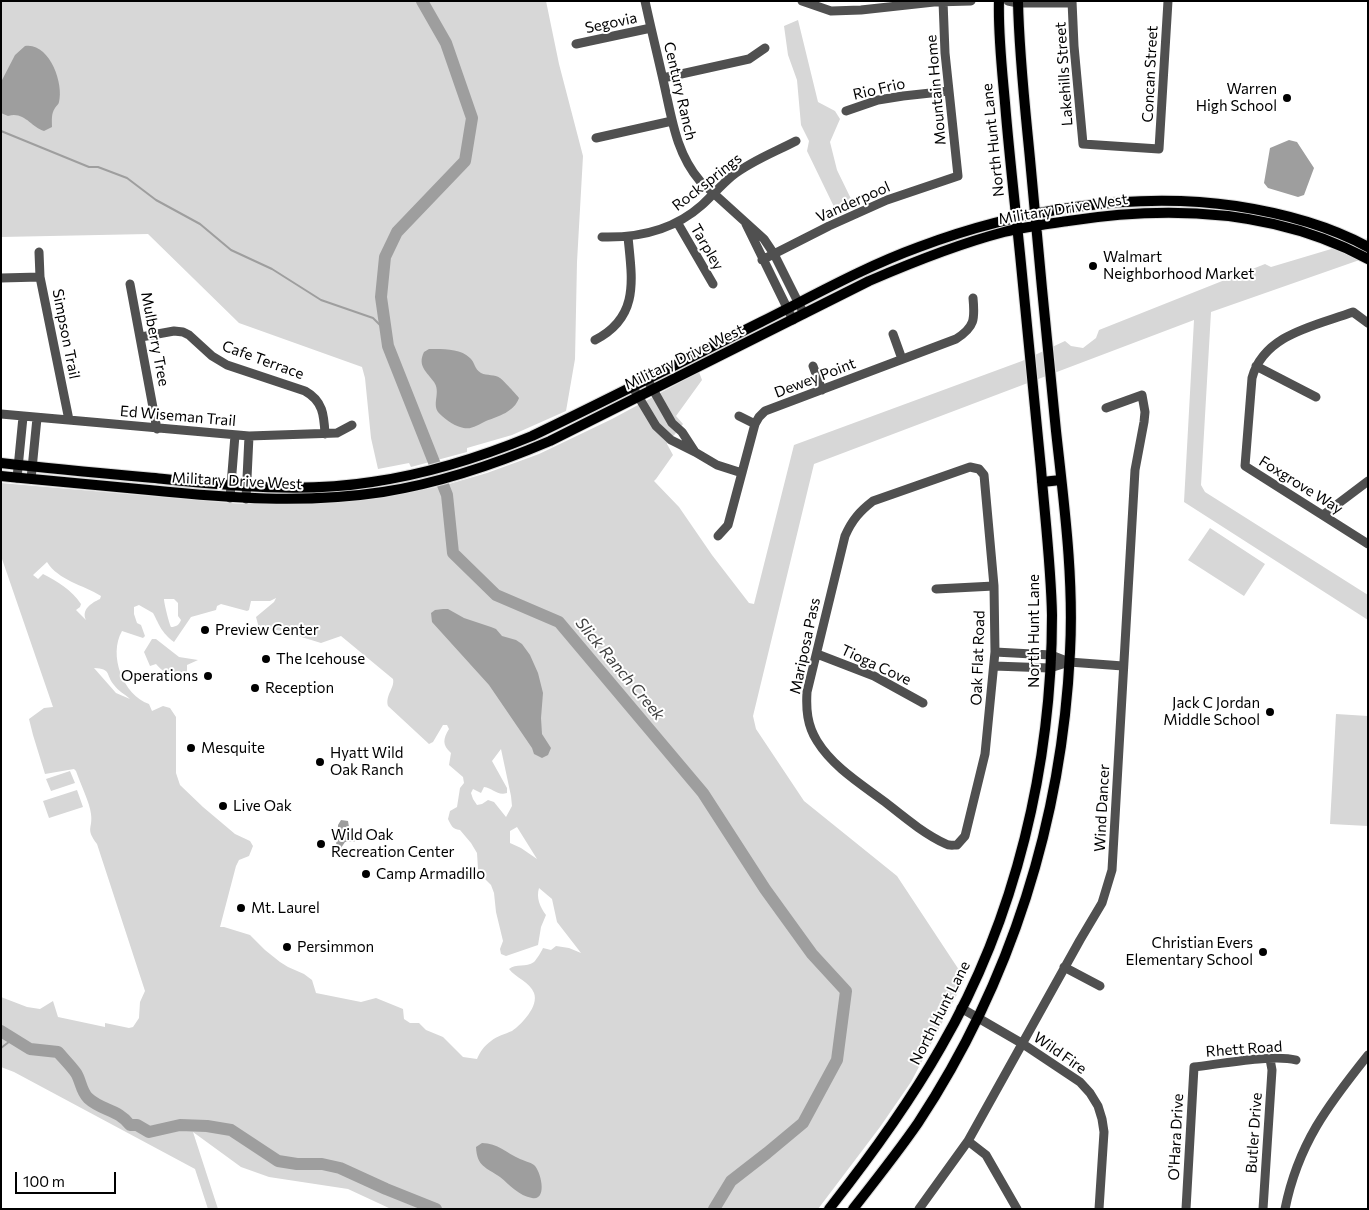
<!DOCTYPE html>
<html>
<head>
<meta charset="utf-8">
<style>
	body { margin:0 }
	#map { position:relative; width:1369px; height:1210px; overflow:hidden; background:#fff; font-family:Commissioner,sans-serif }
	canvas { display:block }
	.frame { position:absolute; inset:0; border:2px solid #000; pointer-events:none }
	.scale { position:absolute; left:15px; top:1172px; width:101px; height:22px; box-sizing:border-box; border:2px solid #000; border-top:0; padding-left:6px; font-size:15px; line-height:18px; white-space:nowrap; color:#000; -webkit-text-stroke:4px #fff; paint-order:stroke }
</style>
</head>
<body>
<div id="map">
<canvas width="1369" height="1210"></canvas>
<div class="frame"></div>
<div class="scale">100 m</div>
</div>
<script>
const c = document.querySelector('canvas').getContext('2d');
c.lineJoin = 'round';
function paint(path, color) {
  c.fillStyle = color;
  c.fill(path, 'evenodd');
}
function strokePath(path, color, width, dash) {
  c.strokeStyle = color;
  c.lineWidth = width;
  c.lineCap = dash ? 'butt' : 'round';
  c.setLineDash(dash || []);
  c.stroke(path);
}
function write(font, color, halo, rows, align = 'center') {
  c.font = font + ' Commissioner,sans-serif';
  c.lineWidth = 4;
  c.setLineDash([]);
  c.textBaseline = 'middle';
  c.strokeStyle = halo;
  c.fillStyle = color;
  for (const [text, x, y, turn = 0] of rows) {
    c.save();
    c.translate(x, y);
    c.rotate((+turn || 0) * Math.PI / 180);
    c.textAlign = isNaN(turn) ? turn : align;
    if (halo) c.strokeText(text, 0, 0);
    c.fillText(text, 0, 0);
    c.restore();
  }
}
const green = new Path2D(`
	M1,1H546L559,64L583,156L577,262L575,359L566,411L512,435L467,448V452L411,467L409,463L378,469L371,438L365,378L362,367L239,323L148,234L1,237Z
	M798,20L818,102L835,111L840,119L830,142L837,170L854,205L837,213L807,151L809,141L801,125L797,80L788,55L784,26Z
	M1368,238V257L1211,312L1201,485L1205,492L1368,595V620L1184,502L1194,320L814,464L753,716L756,729L804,801L897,876L965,979L911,1082L880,1127L818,1209H391L348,1189L269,1177L241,1167L193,1132L218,1209H208L195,1169L14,1072L1,1067V997L27,1007L40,1009L53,1001L58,1017L105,1027V1023L129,1028L133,1027L139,1018L140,1002L145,991L97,844C85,828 93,829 91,814C90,803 80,783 76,771L74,769L45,774L33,735L29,719L44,708L53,707L1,556V483L242,504L295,503L385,497L442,486L487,473L539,454L612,419L699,372L702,380L676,416L683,424L667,444L673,455L656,479L654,481L679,507L712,555L749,603L754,604L794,445L1022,361L1065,341L1071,346L1083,348L1096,338L1099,330L1265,264L1271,267ZM47,562C58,580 83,585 101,596L100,599C91,603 81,610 86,620L76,610L80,607L81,604C72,590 57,581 43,574L38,579L33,575ZM276,598L274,602L256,617L260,632L270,629L282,631L321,643L341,636L393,679C395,688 385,695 388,706L429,744L433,742L443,725H447L449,729C443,739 442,745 451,753L449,765L463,777L464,783L460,788L457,807L450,811L448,819C451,825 452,829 460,830L471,843L477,853L478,869L483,877L491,885L494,893L496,912L503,941L500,949L501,954L506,956L538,945L541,927L546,915C540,907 536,898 539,888L552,899L557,922L581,953L569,948L556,946L551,950L543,948C541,952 537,959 534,962C526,968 516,963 509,969C516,978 530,982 534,993C539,1006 522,1024 512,1031C505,1034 497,1036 491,1041C484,1046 480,1052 477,1059L463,1057L443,1037L426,1030L419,1023H410L404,1019L403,1009L376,998L361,1002L316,993L312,980L304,974L288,967L280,962L265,950L250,935L224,927H220L236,866L239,860L249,856L253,846L250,841L235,834L203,807L180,785L176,773V717L170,708L163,706L152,711L149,704C123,695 108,655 122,631L143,638L145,636L141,625L137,623L134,614V607L139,605L153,613C160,626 161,632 174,642L191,617L216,610L217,606L221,604L247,611L249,610L251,601H270ZM164,599H174L178,603V616L181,620C179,625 176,627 171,627C169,623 164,603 164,599ZM94,668C112,669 105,674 114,685C118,691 125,694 130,699L116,693ZM501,749L511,796L512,806L506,817L494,802L488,800L482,804L477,805L473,799L471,793L473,789L481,793L484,787C493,788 497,796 507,793V788L492,761ZM517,827L537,859L521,848L510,843V831Z
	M1210,528L1265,564L1244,596L1188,560Z
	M152,639H156L179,657L198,660L187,665V673L179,678L178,674C167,674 163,672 156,664L150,666L144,652Z
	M1336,714L1368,716V826L1330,824Z
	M70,771L75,783L51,791L46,779Z
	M77,790L83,807L49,818L43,801Z`);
const water = new Path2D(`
	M25,46C49,42 64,83 59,102C59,104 56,106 55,108C51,114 52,120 52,127L44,131C31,127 24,111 8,116L1,113V82L15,55Z
	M1289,140L1297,142L1314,168L1304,195L1298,197L1268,188L1264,183L1270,148Z
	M429,349C442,349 460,348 470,358C475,362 474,369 481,373C487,376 495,374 500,378C503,380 517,395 519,398C514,412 499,416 486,421C477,425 471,431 460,427C453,425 443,418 438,412C432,403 441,392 434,382C427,372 417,366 424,352Z
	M443,609H448L464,618L491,627L496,629L502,636L516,640L522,644L530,655L538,673L543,693L541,718L542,734L551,748L548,755L542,758L534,754L532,748L489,685L432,622L431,613L435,610Z
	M341,820L348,821L349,827L345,831L347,834H354L357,838L354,842H345L341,848L336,846L337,836H332V832L338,830V825Z
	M482,1143C498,1143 506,1153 520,1159C524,1161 530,1162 534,1165C541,1171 548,1201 532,1198C519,1196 510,1185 500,1177C486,1167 477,1167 476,1147Z`);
const stream = new Path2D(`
	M1,131L89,167H98L127,178L156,200L200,224L231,250L272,269L321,300L373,318L385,330
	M1,1048L14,1038`);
const river = new Path2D(`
	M422,1L446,43L472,118L465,161L397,232L385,257L381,297L388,346L447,495L453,553L496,595L559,622L703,793L765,889L812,954L846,991L837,1060L803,1123L767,1153L731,1181L714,1209
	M1,1031L30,1049L58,1052C64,1059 71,1066 76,1073C81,1081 81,1091 88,1098C102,1111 118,1109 130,1125H137L149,1132L180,1125L207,1126L231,1130L278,1161L297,1164H322L340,1168L386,1189L436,1209`);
const minor = new Path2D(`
	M645,1C651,29 658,57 664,84C672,119 676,153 700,181L764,239L774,254L804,314
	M802,1L831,11L861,10L934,2L971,1
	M1008,1L1018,3H1072
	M1072,1L1074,46L1083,144L1159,149L1168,1
	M576,44L651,28
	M663,78L749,59L765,48
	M846,111L878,100L903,96L949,91
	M596,138L672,121
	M677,222L713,284
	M746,224L793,320
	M602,237C638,238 674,230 702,205C712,196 721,185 732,176C751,161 775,152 796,141
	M39,252L40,277L69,420
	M762,260L829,226L887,200L958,176L945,53L943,1
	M1,278L40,277
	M130,284L157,429
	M1368,323L1353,312C1315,326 1264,334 1252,378L1245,466L1368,544
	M893,334L902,359
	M141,337L174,331L183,332L189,335L212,356L227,365L305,391C323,401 324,415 325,434
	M595,340C640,317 632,279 628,237
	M813,366L822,390
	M1256,366L1316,397
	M647,379L672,423L682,432L695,452
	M632,386L656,426L671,440L695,452L717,465L742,473
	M1,414L249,436L337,433L352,425
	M739,416L755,424
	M970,467L979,469L984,475L994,586L995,652L985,754L965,836L957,845C953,845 949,846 946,844C924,834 904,817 885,802C861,784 833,767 817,741C807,725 806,709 807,692L845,536C852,520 860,511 873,501Z
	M17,478L23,417
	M31,479L37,418
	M230,498L235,435
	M246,499L249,436
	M1323,515L1368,481
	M718,536L728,525L755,424L759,417L765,411L956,339C975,327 975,319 973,298
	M936,589L994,586
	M995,652L1051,655L1069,662L1123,666
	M817,654L874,676L923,703
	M994,666L1050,668L1069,662
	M1064,967L1100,986
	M961,1008L1023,1044L1080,1082L1090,1093L1098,1106L1102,1119L1104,1132L1099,1209
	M968,1141L986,1155L1017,1209
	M919,1209L968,1141L1080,940L1102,903L1112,870L1135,470L1144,422L1145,412L1142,395L1106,408
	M1186,1209L1194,1067C1220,1064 1273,1054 1296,1060
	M1263,1209L1272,1070L1270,1059
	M1285,1209C1298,1144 1328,1105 1368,1055`);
const major = new Path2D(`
	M1,463C55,469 110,474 164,479C233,486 303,493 372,482C427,474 481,457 532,436C609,399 685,360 761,322C813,296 864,267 919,247C1017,210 1132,191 1236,206C1282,213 1326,224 1368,247
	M1,476C50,481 99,485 149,490C229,498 303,504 383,492C441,483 496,464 550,441L869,281C913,262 958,244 1004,232C1025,227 1047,224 1068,221C1170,205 1275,209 1368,259
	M1042,482L1061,480
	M829,1209C870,1157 908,1105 941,1047C1016,918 1052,764 1052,615C1051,567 1045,518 1041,469C1034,398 1027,326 1020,254C1015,204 1009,153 1005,103C1002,69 998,35 999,1
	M853,1209C875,1181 898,1152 918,1123C1011,982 1062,820 1070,652C1074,578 1064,504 1056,431C1047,340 1038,250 1030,159C1025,107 1019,54 1018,1`);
const markers = [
	[1287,98,5,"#000"],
	[1093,266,5,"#000"],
	[205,630,5,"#000"],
	[266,659,5,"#000"],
	[208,676,5,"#000"],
	[255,688,5,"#000"],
	[1270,712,5,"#000"],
	[191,748,5,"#000"],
	[320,762,5,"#000"],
	[223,806,5,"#000"],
	[321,844,5,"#000"],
	[366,874,5,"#000"],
	[241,908,5,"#000"],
	[287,947,5,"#000"],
	[1263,952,5,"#000"]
];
const streetNames = [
	["Segovia",611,23,-12],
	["Lakehills Street",1064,74,-94],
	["Concan Street",1150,74,-87],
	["Rio Frio",879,89,-13],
	["Mountain Home",936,90,-95],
	["Century Ranch",680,91,77],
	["North Hunt Lane",993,140,-96],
	["Rocksprings",707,182,-38],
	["Vanderpool",853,202,-24],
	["Military Drive West",1063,209,-9],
	["Tarpley",707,247,60],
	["Simpson Trail",66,334,79],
	["Mulberry Tree",155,339,79],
	["Military Drive West",684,357,-26],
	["Cafe Terrace",263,360,20],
	["Dewey Point",815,378,-21],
	["Ed Wiseman Trail",178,416,5],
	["Military Drive West",237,481,3],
	["Foxgrove Way",1301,485,32],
	["North Hunt Lane",1034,631,-90],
	["Mariposa Pass",805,646,-78],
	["Oak Flat Road",978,658,-88],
	["Tioga Cove",876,665,25],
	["Wind Dancer",1102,808,-87],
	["North Hunt Lane",940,1013,-63],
	["Rhett Road",1244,1049,-4],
	["Wild Fire",1060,1053,35],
	["Butler Drive",1254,1133,-86],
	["O'Hara Drive",1176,1137,-87]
];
const poiNames = [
	["Warren",1277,89,"right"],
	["High School",1277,106,"right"],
	["Walmart",1103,257],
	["Neighborhood Market",1103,274],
	["Preview Center",215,630],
	["The Icehouse",276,659],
	["Operations",198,676,"right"],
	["Reception",265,688],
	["Jack C Jordan",1260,703,"right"],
	["Middle School",1260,720,"right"],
	["Mesquite",201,748],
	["Hyatt Wild",330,753],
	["Oak Ranch",330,770],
	["Live Oak",233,806],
	["Wild Oak",331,835],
	["Recreation Center",331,852],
	["Camp Armadillo",376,874],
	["Mt. Laurel",251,908],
	["Christian Evers",1253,943,"right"],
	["Elementary School",1253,960,"right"],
	["Persimmon",297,947]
];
const waterNames = [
	["Slick Ranch Creek",620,669,50]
];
paint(green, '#d7d7d7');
paint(water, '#9e9e9e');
strokePath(stream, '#9e9e9e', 2);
strokePath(river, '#9e9e9e', 12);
strokePath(major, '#dbdbdb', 12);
strokePath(minor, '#505050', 9);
strokePath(major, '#000', 10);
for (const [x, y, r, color] of markers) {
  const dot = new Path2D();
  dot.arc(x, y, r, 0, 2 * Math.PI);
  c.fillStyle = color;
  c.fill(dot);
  strokePath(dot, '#fff', 2);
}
write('15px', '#000', '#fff', streetNames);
write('15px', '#000', '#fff', poiNames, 'left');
write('italic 16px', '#3f3f3f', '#fff', waterNames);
</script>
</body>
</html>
